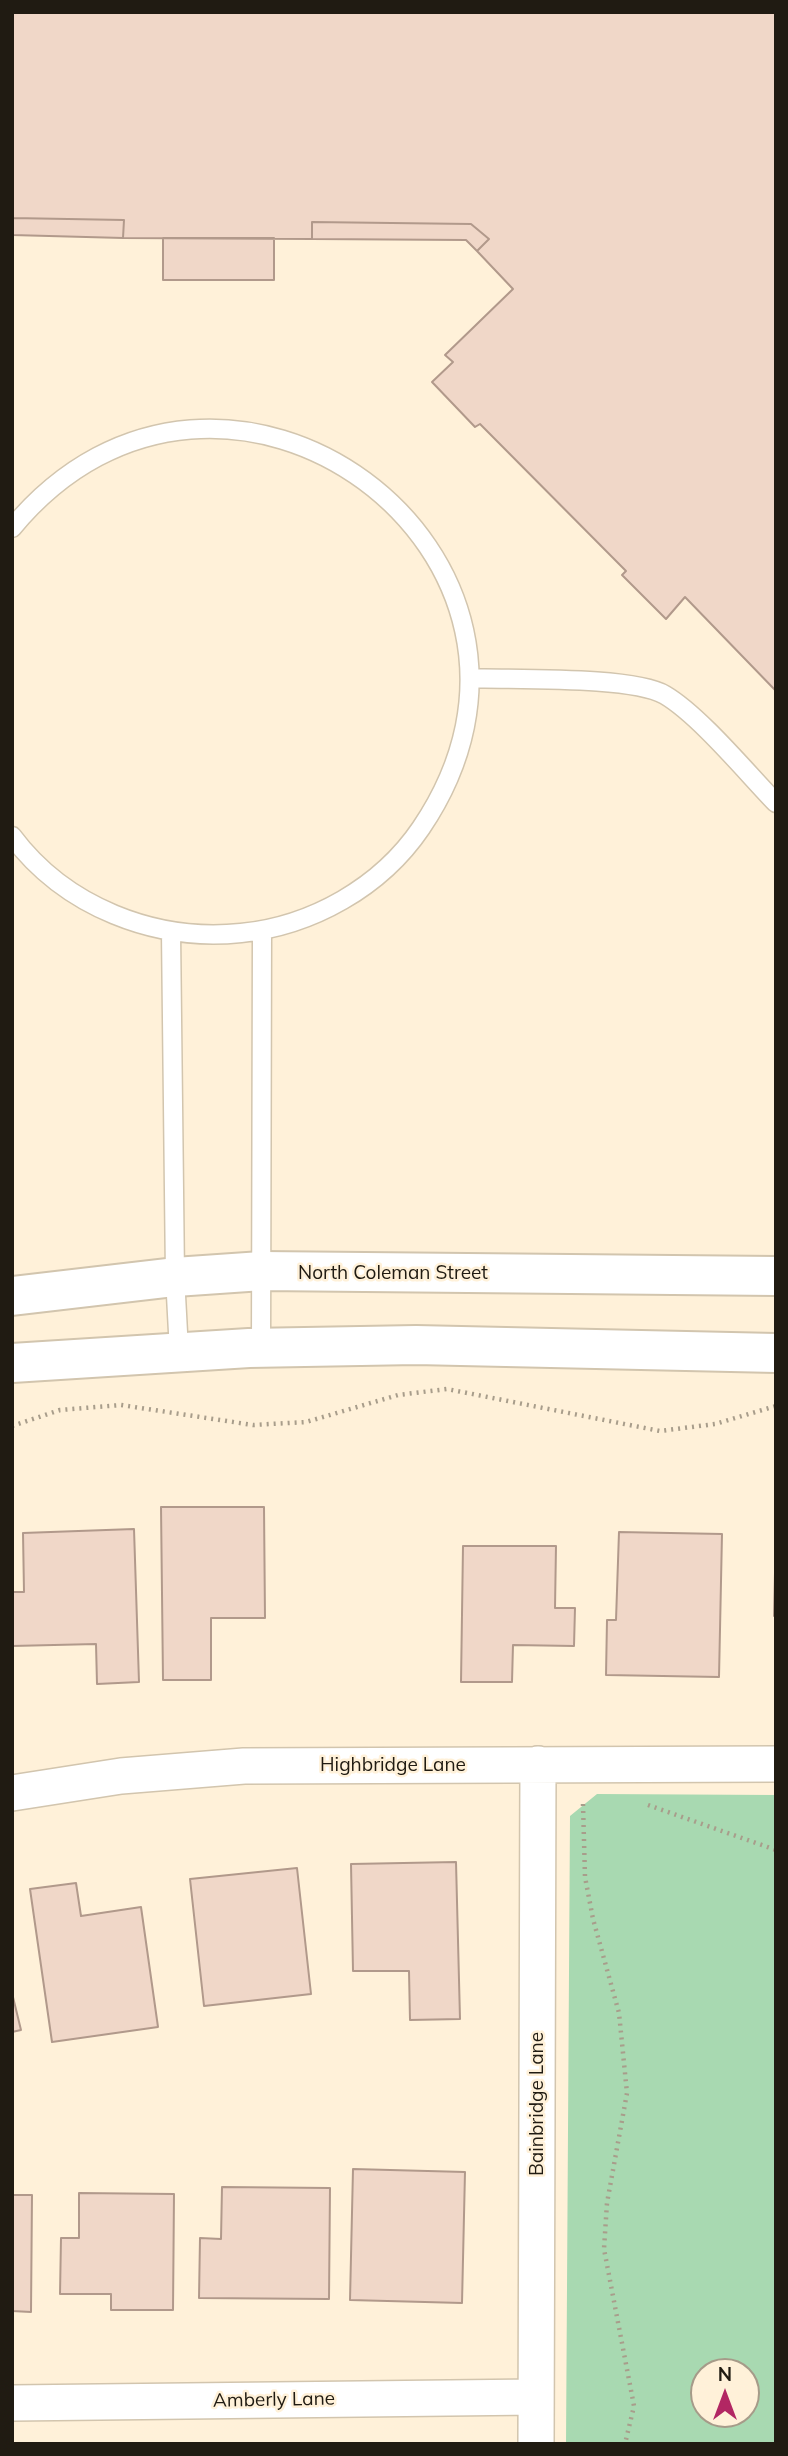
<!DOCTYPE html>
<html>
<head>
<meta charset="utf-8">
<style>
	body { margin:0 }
	#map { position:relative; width:788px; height:2456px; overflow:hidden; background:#fff1d9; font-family:Mulish,sans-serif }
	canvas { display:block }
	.frame { position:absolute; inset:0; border:14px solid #201b12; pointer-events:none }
	.north { position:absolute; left:690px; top:2358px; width:70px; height:70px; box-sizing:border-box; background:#fff1d9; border:2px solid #a69b89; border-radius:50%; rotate:0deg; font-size:19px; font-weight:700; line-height:28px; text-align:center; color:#201b12 }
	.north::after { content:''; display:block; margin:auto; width:24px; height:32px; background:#b22763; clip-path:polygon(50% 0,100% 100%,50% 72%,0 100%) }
</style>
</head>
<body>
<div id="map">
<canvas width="788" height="2456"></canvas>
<div class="frame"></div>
<div class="north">N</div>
</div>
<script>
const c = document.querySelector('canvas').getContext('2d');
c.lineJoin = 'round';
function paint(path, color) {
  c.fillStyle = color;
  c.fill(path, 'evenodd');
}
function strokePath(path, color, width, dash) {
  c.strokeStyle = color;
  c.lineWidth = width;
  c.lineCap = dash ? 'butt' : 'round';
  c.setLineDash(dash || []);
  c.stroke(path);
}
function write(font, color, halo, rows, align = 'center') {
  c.font = font + ' Mulish,sans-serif';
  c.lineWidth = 5;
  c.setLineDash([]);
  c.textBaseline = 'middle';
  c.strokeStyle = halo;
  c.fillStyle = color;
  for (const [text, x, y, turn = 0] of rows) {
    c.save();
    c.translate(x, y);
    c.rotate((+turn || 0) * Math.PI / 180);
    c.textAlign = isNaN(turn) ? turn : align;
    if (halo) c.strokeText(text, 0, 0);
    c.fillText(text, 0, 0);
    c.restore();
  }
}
const green = new Path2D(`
	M597,1794L776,1795V2444H566L570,1816ZM704,2372H746V2414H704Z`);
const building = new Path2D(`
	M12,12H776V691L685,597L666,619L622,575L626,571L480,424L475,427L432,382L453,362L445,355L513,289L477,251L489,239L471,224L312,222V239L123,238L124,220L12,218Z
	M12,218L124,220L123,238L12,235Z
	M312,222L471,224L489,239L477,251L466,240L312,239Z
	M163,238H274V280H163Z
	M161,1507H264L265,1618H211V1680H163Z
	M134,1529L139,1682L97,1684L96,1644L12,1646V1592H24L23,1533Z
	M776,1529V1616H774Z
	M619,1532L722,1534L719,1677L606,1675L607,1620H616Z
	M463,1546H556L555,1608H575L574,1646L513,1645L512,1682H461Z
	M456,1862L460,2019L410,2020L409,1971H353L351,1864Z
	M297,1868L311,1994L204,2006L190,1879Z
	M76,1883L81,1916L141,1907L158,2027L52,2042L30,1889Z
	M12,1993L21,2030L12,2032Z
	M353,2169L465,2172L462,2303L350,2300Z
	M222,2187L330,2188L329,2299L199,2298L200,2238L221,2239Z
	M79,2193L174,2194L173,2310H111V2294H60L61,2238H79Z
	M12,2195H32L31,2312L12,2311Z`);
const path = new Path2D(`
	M12,1426L60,1410L121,1405L253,1425L306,1422L398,1395L447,1389L660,1431L715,1424L776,1406
	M583,1804L585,1877L593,1919L619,2013L627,2093L607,2203L604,2249L634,2406L625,2444
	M648,1805L776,1850`);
const service = new Path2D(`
	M12,528C222,274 605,556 421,828C381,887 312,926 241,933C155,942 65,907 12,836
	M470,678C513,680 632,676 665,695C699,715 747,773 776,803
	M171,932L175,1277L179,1351
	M261,1348L262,931`);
const minor = new Path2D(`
	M12,1793L121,1776L244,1766L776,1764
	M12,2403L536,2397
	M536,2444L538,1764`);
const tertiary = new Path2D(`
	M12,1296L175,1277L262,1271L776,1276
	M12,1363L249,1348L416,1345L776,1353`);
const streetNames = [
	["North Coleman Street",393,1273],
	["Highbridge Lane",393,1765],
	["Bainbridge Lane",537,2104,-90],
	["Amberly Lane",274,2400,-1]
];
paint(green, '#a8d9b1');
paint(building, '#f0d7c8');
strokePath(building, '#b1998b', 2);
strokePath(service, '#d2c5ae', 21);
strokePath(minor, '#d2c5ae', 38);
strokePath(tertiary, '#d2c5ae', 42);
strokePath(path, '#a89d8b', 4.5, [2, 5]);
strokePath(service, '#fff', 18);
strokePath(minor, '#fff', 35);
strokePath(tertiary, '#fff', 38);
write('19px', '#201b12', '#fff1d9', streetNames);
</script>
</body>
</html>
